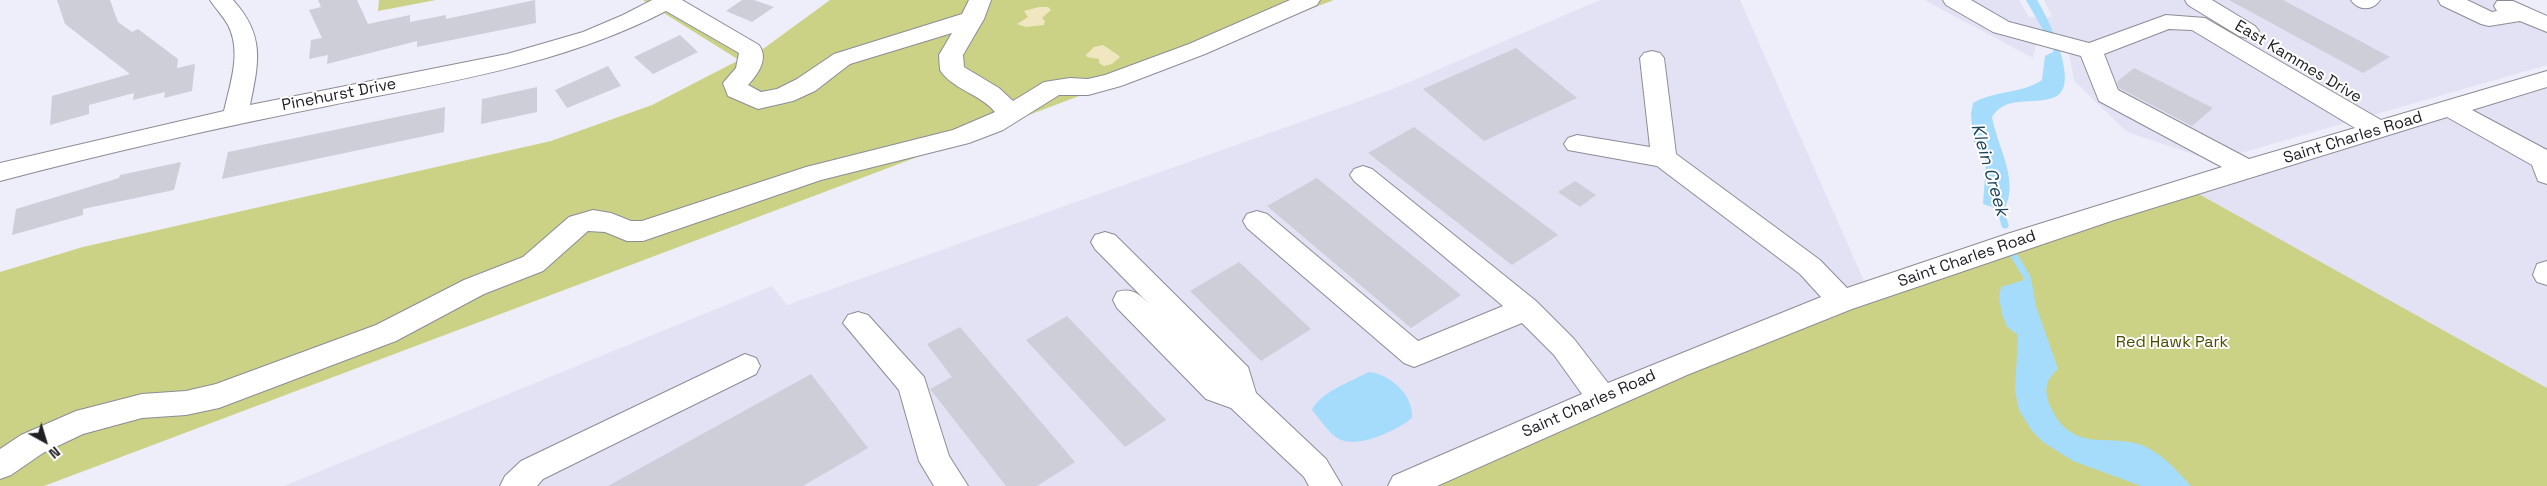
<!DOCTYPE html>
<html>
<head>
<meta charset="utf-8">
<style>
	body { margin:0 }
	#map { position:relative; width:2547px; height:486px; overflow:hidden; background:#eeeefa; font-family:"Space Grotesk",sans-serif }
	canvas { display:block }
	.north { position:absolute; left:20px; top:416px; width:50px; height:50px; -webkit-text-stroke:4px #fff; paint-order:stroke; rotate:141deg; font-size:14px; font-weight:700; line-height:20px; text-align:center; color:#212125 }
	.north::after { content:''; display:block; margin:auto; width:18px; height:22px; background:#212125; clip-path:polygon(50% 0,100% 100%,50% 72%,0 100%) }
</style>
</head>
<body>
<div id="map">
<canvas width="2547" height="486"></canvas>
<div class="north">N</div>
</div>
<script>
const c = document.querySelector('canvas').getContext('2d');
c.lineJoin = 'round';
function paint(path, color) {
  c.fillStyle = color;
  c.fill(path, 'evenodd');
}
function strokePath(path, color, width, dash) {
  c.strokeStyle = color;
  c.lineWidth = width;
  c.lineCap = dash ? 'butt' : 'round';
  c.setLineDash(dash || []);
  c.stroke(path);
}
function write(font, color, halo, rows, align = 'center') {
  c.font = font + ' "Space Grotesk",sans-serif';
  c.lineWidth = 4;
  c.setLineDash([]);
  c.textBaseline = 'middle';
  c.strokeStyle = halo;
  c.fillStyle = color;
  for (const [text, x, y, turn = 0] of rows) {
    c.save();
    c.translate(x, y);
    c.rotate((+turn || 0) * Math.PI / 180);
    c.textAlign = isNaN(turn) ? turn : align;
    if (halo) c.strokeText(text, 0, 0);
    c.fillText(text, 0, 0);
    c.restore();
  }
}
const built = new Path2D(`
	M1600,0H1740L1864,281L1391,486H284L772,286L787,305L1393,89Z
	M1924,0H2019L2029,17H2052L2044,0H2510L2547,17V65L2213,161L2127,132L2074,81L2068,47L2037,42L2033,58Z
	M2547,86V388L2199,195Z`);
const green = new Path2D(`
	M379,0H436L378,11Z
	M643,0H680L763,49L830,0H1334L44,486H0V272L83,247L551,141L652,105L739,60Z
	M2188,188L2547,388V486H1403L1813,308Z`);
const sand = new Path2D(`
	M1039,7H1048L1051,10L1042,18L1045,21L1044,25L1026,27L1017,24L1028,17L1024,11Z
	M1103,45C1107,48 1119,55 1120,57L1112,64L1104,66L1099,63V59L1087,57L1086,55L1094,47Z`);
const water = new Path2D(`
	M2026,0H2037C2047,16 2082,86 2055,97C2033,106 2006,94 1992,117C1997,146 2019,179 2005,208H1995L1983,204L1986,162L1973,140L1971,114L1973,103C1996,90 2021,94 2042,80L2045,56L2053,52L2054,49Z
	M2031,278L2036,306L2058,369C2047,379 2044,386 2048,400C2049,406 2053,411 2056,417C2079,452 2113,433 2144,446C2164,455 2177,471 2191,486H2141L2073,461L2043,442L2032,431L2019,410L2015,391L2018,335L2007,327L2002,314L1999,297L2001,287Z
	M1368,372C1389,373 1414,395 1412,418C1398,430 1358,449 1339,439C1329,434 1320,419 1312,410C1320,392 1351,382 1368,372Z`);
const stream = new Path2D(`
	M1997,199L2005,225
	M2012,252L2027,277L2024,288`);
const building = new Path2D(`
	M57,0H110L118,22L132,32L138,29L178,59L177,68L195,64L192,91L164,98L165,92L133,100L134,93L89,105V114L50,125L52,96L130,74L65,24Z
	M318,0H357L368,24L410,15V22L446,15V19L535,0L536,23L417,47V41L327,64L328,55L309,59L311,40L322,38L309,10L321,7Z
	M742,0H754L774,7L752,22L726,11Z
	M2229,0H2283L2390,57L2363,73Z
	M680,35L698,52L653,74L634,57Z
	M1516,48L1577,98L1484,141L1423,89Z
	M608,66L621,86L567,108L555,90Z
	M2134,68L2213,108L2192,126L2119,88L2117,82Z
	M537,87V112L481,124L482,99Z
	M445,107L444,132L222,179L228,152Z
	M1414,127L1533,216L1558,235L1512,265L1368,153Z
	M181,162L174,190L83,209V215L12,235L16,209L119,178L120,175Z
	M1317,178L1461,295L1411,328L1267,206Z
	M1575,181L1596,195L1580,207L1558,192Z
	M1239,262L1311,329L1261,361L1190,291Z
	M1067,316L1166,420L1125,447L1026,340Z
	M960,327L1075,462L1037,486H1006L930,389L952,377L927,344Z
	M811,374L868,448L803,486H608Z`);
const minor = new Path2D(`
	M210,0H233C265,35 259,62 250,105L507,54L583,32L623,15L652,0H682L759,45C769,59 758,74 748,85L761,92L777,89L797,79L834,54L962,14L969,0H991L984,19L963,55L964,67L999,88L1013,101L1044,82L1070,78L1088,79L1105,75L1189,44L1290,0H1320L1317,5L1205,54L1121,86L1088,95H1059L1003,130L969,143L821,180L643,241H627L605,232L588,231L543,271L484,294L396,341L219,408L186,415L142,418L83,434L43,453L11,475L0,479V449L21,435L76,411L142,394L186,391L216,384L376,325L464,280L523,257L569,217L593,210L611,213L631,221H642L806,167L953,130L995,112C980,94 952,89 940,70L939,55L952,33L850,64L815,91L793,101L758,109L728,96L723,83L736,68L739,53L666,11C562,65 446,82 332,105C221,127 110,152 0,181V163L224,111C230,84 242,52 228,25C223,16 216,9 210,0Z
	M1943,0H1971L2009,22L2089,43L2166,15L2205,18L2381,120L2547,71V87L2472,110L2547,150V184L2538,181L2532,165L2447,117L2114,220L1852,309L1687,375L1437,486H1388L1393,476L1582,394L1554,355L1522,323L1424,363L1414,367L1404,363L1247,228L1243,221L1247,214L1257,211L1267,214L1418,341L1503,306L1354,181L1350,175L1354,169L1363,166L1372,169L1536,301L1574,339L1608,383L1821,297L1800,274L1657,166L1568,150L1564,144L1568,138L1577,135L1650,147L1640,58L1644,53L1652,51L1660,53L1664,58L1676,154L1820,260L1847,288L2007,234L2222,167L2099,101L2081,56L1993,32L1946,5ZM2169,29L2192,30L2355,128L2249,159L2118,90L2104,54Z
	M2185,0H2212L2255,26L2259,31L2255,36L2247,38L2239,36L2188,5Z
	M2351,0H2380C2373,11 2358,11 2351,0Z
	M2438,0H2467L2492,12L2497,11L2494,6L2497,1H2513L2547,16V32L2520,21L2489,26L2481,24L2441,5Z
	M1105,232L1115,235L1248,367L1256,393L1326,459L1342,486H1309L1304,477L1231,408L1206,399L1117,308L1113,300L1117,292C1133,287 1140,295 1151,306L1095,249L1091,242L1095,235Z
	M2547,261V285L2537,282L2533,275L2537,264Z
	M858,312L868,315L924,377L949,456L968,486H934L919,461L899,390L843,323L848,315Z
	M745,354L756,358L760,366L756,374L543,479L537,486H500L505,476L521,461Z`);
const streetNames = [
	["East Kammes Drive",2298,62,31],
	["Pinehurst Drive",339,95,-11],
	["Saint Charles Road",2353,138,-17],
	["Saint Charles Road",1967,259,-19],
	["Saint Charles Road",1589,404,-24]
];
const parkNames = [
	["Red Hawk Park",2172,343]
];
const waterNames = [
	["Klein Creek",1989,170,74]
];
paint(built, '#e3e2f5');
paint(green, '#cbd286');
paint(sand, '#f0e6c0');
paint(water, '#a5dcfc');
strokePath(stream, '#a5dcfc', 7);
paint(building, '#ceced9');
strokePath(minor, '#8c8c97', 2);
paint(minor, '#fff');
write('16px', '#212125', '#fff', streetNames);
write('16px', '#494d00', '#fff', parkNames);
write('italic 18px', '#1c465c', '#fff', waterNames);
</script>
</body>
</html>
